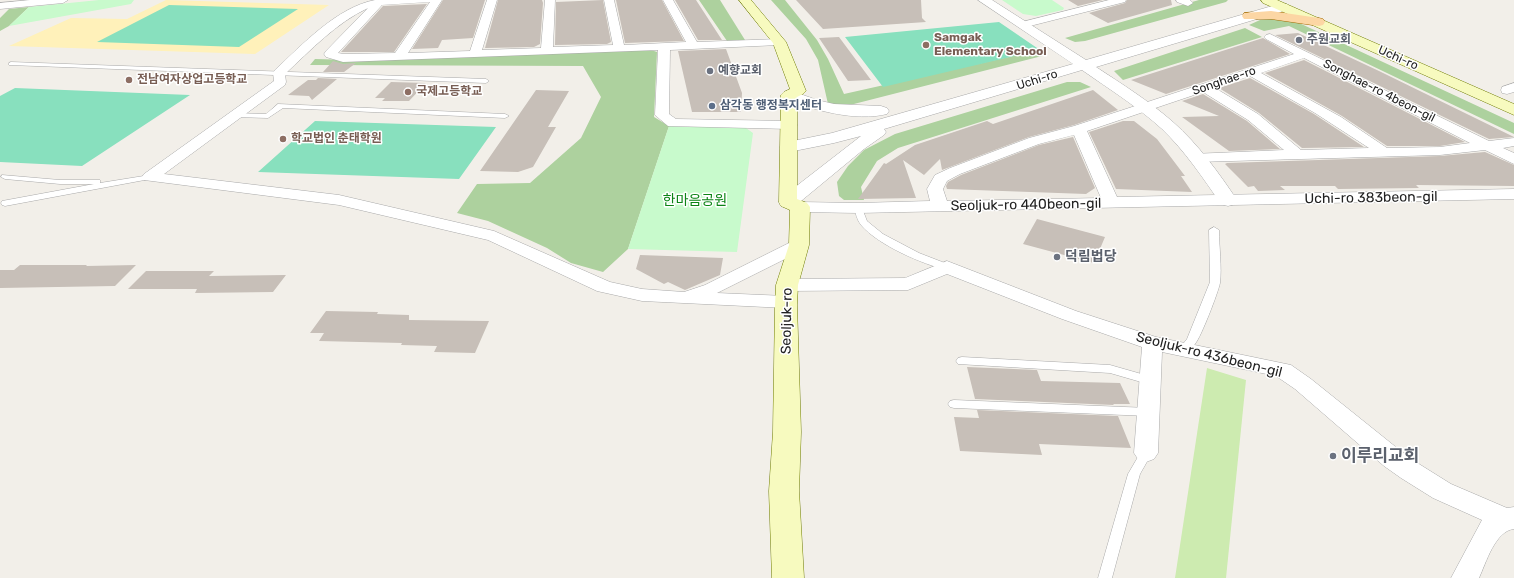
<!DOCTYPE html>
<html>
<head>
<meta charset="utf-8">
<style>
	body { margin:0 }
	canvas { display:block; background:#f2efe9 }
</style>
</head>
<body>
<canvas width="1514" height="578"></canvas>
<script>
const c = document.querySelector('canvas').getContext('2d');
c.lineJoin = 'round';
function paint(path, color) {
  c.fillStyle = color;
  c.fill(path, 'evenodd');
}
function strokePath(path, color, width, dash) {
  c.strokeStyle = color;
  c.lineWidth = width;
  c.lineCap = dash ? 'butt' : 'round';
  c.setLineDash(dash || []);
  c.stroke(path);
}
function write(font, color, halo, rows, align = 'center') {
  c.font = font + ' Rubik,"Noto Sans KR",sans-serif';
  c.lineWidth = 3;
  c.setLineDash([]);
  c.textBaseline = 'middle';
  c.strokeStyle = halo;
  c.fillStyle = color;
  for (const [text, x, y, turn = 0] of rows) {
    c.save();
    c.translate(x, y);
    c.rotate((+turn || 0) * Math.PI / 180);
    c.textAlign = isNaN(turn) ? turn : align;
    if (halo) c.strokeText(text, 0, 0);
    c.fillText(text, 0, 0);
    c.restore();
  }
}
const grass = new Path2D(`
	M1207,368L1246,380L1226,578H1175Z`);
const forest = new Path2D(`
	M699,0H720L745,40L727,41Z
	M771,0H785L817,40L828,59L844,94L1040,50L1042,56L846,106L828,104L818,60L806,39Z
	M1199,0H1228L1226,2L1085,41L1075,42L1065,38Z
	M29,7L9,26L0,31V18L9,9Z
	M1271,19L1297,22L1514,123V134L1289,26L1264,31L1249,25L1260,20Z
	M1245,28L1262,37L1123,80L1114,71Z
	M648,49L657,52L654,117L669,126L628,249L603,272L571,263L547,248L488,221L457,213L477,184L530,183L581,138L601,97L583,66L310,65L315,59L353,60Z
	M1067,82H1080L1091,87L898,148L877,161L861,187L864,200H844L839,196L837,182L848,166L864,150L895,134Z`);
const sand = new Path2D(`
	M166,0L329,5L255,54L9,46L71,18L127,19Z`);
const park = new Path2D(`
	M99,0H134L131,4L9,26L29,7Z
	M1002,0H1052L1064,8L1063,10L1036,16L1023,14Z
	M669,126L746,128L753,133L737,252L628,249Z`);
const pitch = new Path2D(`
	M169,5L298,9L239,47L97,42Z
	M999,22L1040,50L883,87L845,37Z
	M15,88L190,95L82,166L0,162V96Z
	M315,121L496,127L459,179L258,172Z`);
const building = new Path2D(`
	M443,0H485L473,38L442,40L438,48L412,49Z
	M498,0H542L543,3L540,44L534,47L485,48Z
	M603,0L611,42L607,44L555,45L556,2Z
	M616,0H662L684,41L625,43Z
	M675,0H696L722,40H698Z
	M796,0H921L922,18L926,22L823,29Z
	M1068,0H1103L1078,6Z
	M1127,0H1171L1172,5L1108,23L1089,13L1125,3Z
	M427,4L394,52H341L383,6Z
	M1298,33L1379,71L1514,137L1489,139L1275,35Z
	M839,37L871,80L848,81L819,38Z
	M1263,38L1290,54L1166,94L1131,80Z
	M726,49L742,93L741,112H692L678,51Z
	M1304,60L1465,142L1440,146H1387L1342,116L1265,73Z
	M333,61L343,64L356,63L344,72H323Z
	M318,78L337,79L312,100L309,96L288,95L308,80H316Z
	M1250,78L1314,114L1364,147L1302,148L1259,113L1219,88Z
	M391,82L426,83L409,101H382L385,98H375Z
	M536,90L569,91L548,127H556L533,167L518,172L480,171Z
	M1093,90L1118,110L1074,125L1029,137L942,170L940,159L924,175L903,160L916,198L858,199L884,163L886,164L915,145L987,121L993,124Z
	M1203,94L1247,121L1280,149L1229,151L1182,117L1219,116L1182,101Z
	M1123,121H1134L1157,139L1185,176H1181L1192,192L1116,189L1089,132Z
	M1073,137L1095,188L1086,194L947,189L946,186L948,182L961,175L1039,145Z
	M1485,152L1514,165V186L1416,185L1419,188L1338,189L1335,186H1280L1285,190L1258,191L1254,186L1248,187L1225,164L1227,163L1440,156Z
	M1037,219L1105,237L1094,263L1023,244Z
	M640,255L723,258L720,275L685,290L668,282L664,284L636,269Z
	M20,265H87L86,266L136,265L115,286L0,288V270H14Z
	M146,271H214L209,276L286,275L273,292L195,293L197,289H128Z
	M326,311L378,312L377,314L409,315V320L489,321L475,353L434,352L437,346L401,345L402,343L319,341L324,333H310Z
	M967,367L1037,370L1041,381L1120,383L1130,404H1113L1114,405L975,399Z
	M977,410L1118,416L1131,448L1039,444L1042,455L960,451L954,417L979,418Z`);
const service = new Path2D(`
	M11,62L486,79L489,81L486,83L9,65V63Z
	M278,104L505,114L509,116L505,118L283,108L268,118L234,117L230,115L234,113L266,114Z
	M2,175L60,180H100V183L150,175L154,177L150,179L5,206L2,205L1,203L2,201L94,184H60L5,179L1,177Z
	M858,205L862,208L867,221L883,234L919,253L950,265L952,267L947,270C922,264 878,245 861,225C857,220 856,214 854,208Z
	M1214,227L1219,230C1219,246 1222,268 1220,283C1218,293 1201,337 1195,344C1191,349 1187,353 1180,352L1179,349L1187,339L1210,282L1209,230Z
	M962,357L1110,365L1152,377L1154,380L1152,383L1148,384L1110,373L958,364L956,361L958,358Z
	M954,400L1149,408L1153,409L1155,412L1153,415L1149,416L954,408L950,407L948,404L950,401Z
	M1146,448L1150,450L1152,453L1140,474L1112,578H1098L1128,474L1142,450Z`);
const minor = new Path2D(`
	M30,0H68L63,3L0,9V3Z
	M375,0H442L408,53L470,51L487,0H497L482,50L541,48L545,0H555L553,47L613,45L604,0H614L624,45L686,42L663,0H673L697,42L779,39L783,40L785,42L783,44L779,45L670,50L669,114L676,119L790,121L795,122L797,125L795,128L790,129L668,126L655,115L658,50L343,62L326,57L324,54L326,51L368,8C336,23 311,50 285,74L286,82L285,85L164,174L339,195L494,231L610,282L642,289L684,292L705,285L793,241L799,240L805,241L808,245L805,249L717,293L786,296L793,298L796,302L793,306L786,308L642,301L597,291L488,240L339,205L144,180L142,177L144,174L274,81L273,73L275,70C302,45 337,7 375,0ZM430,2L395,53L344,54L338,53L382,5Z
	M1109,0H1126L1125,2L1022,28L1016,25L1018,23Z
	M1176,0H1190L1193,3L1188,6L1177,2Z
	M1270,34L1489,141L1514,138V146L1503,148L1514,153V164L1485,150L1440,155L1197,162L1192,160L1189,157L1192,154L1284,150L1248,120L1203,92L1087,131L1117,197L1514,189V199L858,213L800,212L794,211L792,207L794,203L800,202L858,203L930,201L927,189L935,175L950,168L1029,138L1074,126L1294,54L1266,39L1264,37L1266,35ZM1304,58L1470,143L1440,147L1387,148L1341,117L1261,73ZM1250,76L1315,113L1369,148L1301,150L1258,114L1215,88ZM1074,135L1101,198L947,201L943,189L947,181L960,174L1039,144Z
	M1514,83V92L1507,94L1502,93L1501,90L1502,87Z
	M947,261L1076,311L1156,337L1291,365L1311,379L1402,452L1419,464L1451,484L1507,508L1514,507V529C1495,531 1486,563 1479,578H1451L1482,520L1433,498L1401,478L1384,466L1295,389L1276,376L1162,352L1158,453L1154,459L1146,462L1138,459L1134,453L1142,347L1062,319L947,274L908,290L787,291L780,289L778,285L780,281L787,279L905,278Z`);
const tertiary = new Path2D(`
	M978,0H992L1086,60L1279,4H1287L1289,7L1287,10L1096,67C1122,84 1149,101 1173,122C1198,144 1219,173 1237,200L1235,204L1228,206L1221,204C1203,178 1185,151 1162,129C1138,107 1109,89 1082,70L884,129L886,132L884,135L864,149L795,206L788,208L781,206L779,202L781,198L861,136L834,143L789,152L783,151L780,147L783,143L832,133L1073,64Z
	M789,90L817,100L834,104L881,106L887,108L889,111L887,114C856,122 812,110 784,98L781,95L784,92Z`);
const secondary = new Path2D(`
	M739,0H751L786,42L806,91L803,94L797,97V199L807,203L810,207L809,245L798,285L797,305L801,432L799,491L804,578H772L769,491L773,432L775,305L776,285L789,245L790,210L781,206L779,202L781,95L784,92L790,89L773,43Z
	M1261,0H1277L1514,104V115L1263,3Z`);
const primary = new Path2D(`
	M1271,11L1319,18L1323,19L1325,22L1323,25L1319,26L1271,19H1244L1242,16L1244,13Z`);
const markers = [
	[1299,40,4,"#6b7280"],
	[926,45,4,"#8d6e63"],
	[710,71,4,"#6b7280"],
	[129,80,4,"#8d6e63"],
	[408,92,4,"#8d6e63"],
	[712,106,4,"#5c6f8a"],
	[283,139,4,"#8d6e63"],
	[1057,257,4,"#6b7280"],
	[1333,456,4,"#6b7280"]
];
const farEducationnames = [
	["Samgak",934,38],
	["Elementary School",934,52],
	["전남여자상업고등학교",137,80],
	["국제고등학교",416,92],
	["학교법인 춘태학원",291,139]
];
const farWorshipnames = [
	["주원교회",1307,40],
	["예향교회",718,71]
];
const farStreetnames = [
	["Uchi-ro",1398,58,24],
	["Uchi-ro",1037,80,-18],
	["Songhae-ro",1224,81,-19],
	["Songhae-ro 4beon-gil",1379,91,27]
];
const farServicenames = [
	["삼각동 행정복지센터",720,106]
];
const streetNames = [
	["Uchi-ro 383beon-gil",1371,198,-1],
	["Seoljuk-ro 440beon-gil",1026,205,-1],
	["Seoljuk-ro",787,321,-89],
	["Seoljuk-ro 436beon-gil",1209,355,14]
];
const parkNames = [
	["한마음공원",695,201]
];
const worshipNames = [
	["덕림법당",1065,257]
];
const nearWorshipnames = [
	["이루리교회",1341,456]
];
paint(grass, '#cdebb0');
paint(forest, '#add19e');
paint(sand, '#fff1ba');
paint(park, '#c8facc');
paint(pitch, '#88e0be');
paint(building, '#c7bfb8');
strokePath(service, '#a9a9a9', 1);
strokePath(minor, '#a9a9a9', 1);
strokePath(tertiary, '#a9a9a9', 1);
strokePath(secondary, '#707d05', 1);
strokePath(primary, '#a06b00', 1);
paint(service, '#fff');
paint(minor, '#fff');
paint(tertiary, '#fff');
paint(secondary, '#f7fabf');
paint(primary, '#fcd6a4');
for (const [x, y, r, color] of markers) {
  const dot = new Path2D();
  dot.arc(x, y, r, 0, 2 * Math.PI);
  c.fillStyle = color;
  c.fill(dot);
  strokePath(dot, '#fff', 1.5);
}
write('bold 12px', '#785e54', '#fff', farEducationnames, 'left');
write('bold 12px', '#5b616d', '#fff', farWorshipnames, 'left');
write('12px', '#222', '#fff', farStreetnames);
write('bold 12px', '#4e5e75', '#fff', farServicenames, 'left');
write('14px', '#222', '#fff', streetNames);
write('14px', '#0c8416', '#fff', parkNames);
write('bold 14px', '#5b616d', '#fff', worshipNames, 'left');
write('bold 17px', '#5b616d', '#fff', nearWorshipnames, 'left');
</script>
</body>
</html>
